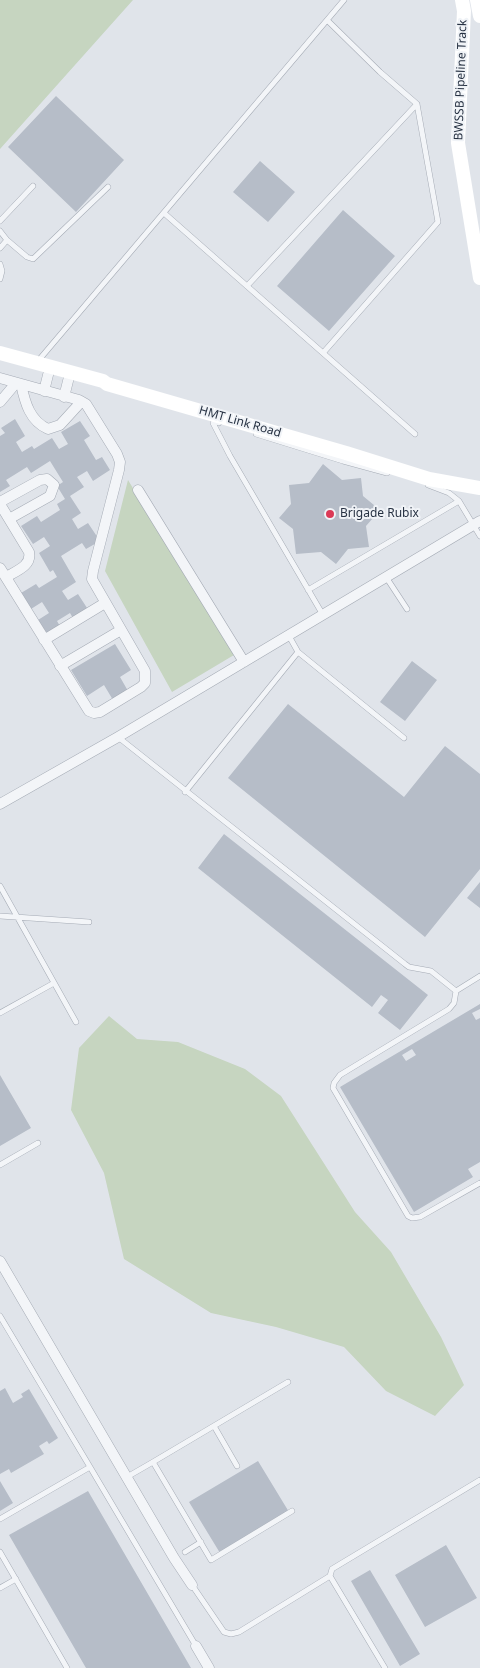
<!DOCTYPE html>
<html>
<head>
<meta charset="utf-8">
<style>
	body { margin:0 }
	canvas { display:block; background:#e0e4ea }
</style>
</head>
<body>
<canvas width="480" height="1668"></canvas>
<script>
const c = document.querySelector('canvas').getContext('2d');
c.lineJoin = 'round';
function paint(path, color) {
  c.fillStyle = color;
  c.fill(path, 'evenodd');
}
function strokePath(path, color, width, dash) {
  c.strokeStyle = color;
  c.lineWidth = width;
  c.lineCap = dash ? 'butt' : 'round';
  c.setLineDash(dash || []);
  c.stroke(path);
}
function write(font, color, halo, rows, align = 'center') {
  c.font = font + ' "Noto Sans",sans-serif';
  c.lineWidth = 4;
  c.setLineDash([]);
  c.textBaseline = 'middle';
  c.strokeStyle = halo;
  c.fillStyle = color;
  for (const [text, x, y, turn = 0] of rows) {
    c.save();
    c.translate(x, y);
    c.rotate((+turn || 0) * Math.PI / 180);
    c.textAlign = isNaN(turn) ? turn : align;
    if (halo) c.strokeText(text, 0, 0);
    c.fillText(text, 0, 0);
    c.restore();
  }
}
const green = new Path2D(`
	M0,0H133L0,149Z
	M128,480L234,655L172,692L105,571Z
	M109,1016L137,1039L178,1042L245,1069L281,1096L355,1212L391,1252L441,1337L464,1385L435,1416L386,1391L344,1347L276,1327L211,1313L124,1259L104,1173L71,1110L79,1048Z`);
const building = new Path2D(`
	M56,96L124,160L76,212L8,147Z
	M260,161L295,192L268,222L233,192Z
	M343,210L395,256L329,331L277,286Z
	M15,419L25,436L16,442L22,452L32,446L34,449L52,438L59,449L68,444L61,432L80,421L90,436L84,440L96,460L102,457L110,470L93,481L87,471L77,477L84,487L70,496L81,513L72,519L78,529L88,523L100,541L86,549L82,543L61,556L76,582L62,591L68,600L78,594L89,611L74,620L70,613L57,621L61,628L48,635L38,620L49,613L42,602L31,609L21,593L36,584L39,588L57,577L53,570L50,572L39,553L50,546L44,537L33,544L21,526L37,516L41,522L60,510L57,504L65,499L57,486L63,482L50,461L31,473L27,467L6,480L10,486L0,492V436L5,433L1,428Z
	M323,464L342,480L361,478L363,496L380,510L366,526L369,547L348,549L336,564L321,552L296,554L293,529L279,518L291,504L289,485L309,483Z
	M115,644L131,670L120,677L128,691L113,700L104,685L87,696L71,670Z
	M412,661L437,680L405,721L380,702Z
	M288,704L404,797L445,746L480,774V869L425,937L228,778Z
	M224,834L428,995L400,1030L378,1013L388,1000L381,995L372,1007L198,868Z
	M480,882V908L467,898Z
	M480,1004V1009L472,1013L476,1020L480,1018V1162L468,1169L473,1177L414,1212L340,1087ZM412,1049L416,1055L406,1061L402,1055Z
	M0,1075L31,1128L0,1146Z
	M5,1388L13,1403L23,1397L21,1394L29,1389L58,1438L49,1444L47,1441L39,1446L44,1454L11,1473L9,1469L0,1474V1391Z
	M258,1461L289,1512L220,1553L189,1502Z
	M0,1481L13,1503L0,1511Z
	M88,1491L191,1668H86L9,1535Z
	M446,1545L477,1598L425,1627L395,1575Z
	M370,1570L420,1654L400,1666L351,1581Z`);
const lane = new Path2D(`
	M164,213L323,353L438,222L417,104L380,72L327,20
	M0,221L33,186
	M0,231L7,240L0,248
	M7,240L27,257L33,259L108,187
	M0,264L2,271L0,279
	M247,286L417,104
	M323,353L415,434
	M38,361L344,0
	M219,423L215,421L213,423L230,456L323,615
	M256,434L343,461L346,453
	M343,461L387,473
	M428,485L449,493L459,501
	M386,577L407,609
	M308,590L459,501L480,536
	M289,636L298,652L404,738
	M118,737L405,964L409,967L431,971L456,991
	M185,792L298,652
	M0,886L76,1022
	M0,916L89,922
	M480,976L456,991L454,1003L449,1009L340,1075L334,1083L333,1088L408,1216L412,1218L420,1217L480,1183
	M0,1013L54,983
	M0,1165L38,1143
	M0,1316L90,1467L0,1519
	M288,1382L153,1462L211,1560L292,1511
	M214,1426L237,1466
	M90,1467L196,1646
	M127,1477L153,1462
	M0,1552L67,1668
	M185,1552L201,1542
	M192,1585L224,1632L231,1634L239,1632L330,1576
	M0,1588L16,1579
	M385,1668L330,1576L332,1569L480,1480`);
const street = new Path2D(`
	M0,378L79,400L86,404L117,454L120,462L119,470L93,571L92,579L145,671V683L141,687L100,712L94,713L89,711L0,568
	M21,384C25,403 30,421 48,429L60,425L81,402
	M44,391L50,367
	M64,397L70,373
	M0,402L16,383
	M138,490L244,662
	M0,502L40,480L47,479L54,485L50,496L9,519
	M0,504L29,552C32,566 16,571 6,577
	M44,640L105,603
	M60,666L121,630
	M0,804L118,737L480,521
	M0,1261L174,1558L192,1585
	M196,1646L209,1668`);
const secondary = new Path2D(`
	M462,0L464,11L458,143L480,278
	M477,0L480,16
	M0,353L103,381L107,384L346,453L429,479L480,488`);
const markers = [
	[330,514,5,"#db3956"]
];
const streetNames = [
	["BWSSB Pipeline Track",461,80,-88],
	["HMT Link Road",240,422,16]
];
const poiNames = [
	["Brigade Rubix",340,514]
];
paint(green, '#c6d5c0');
paint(building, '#b6bdc8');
strokePath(lane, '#a5abb5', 6);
strokePath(street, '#a5abb5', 11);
strokePath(lane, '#f3f5f8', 5);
strokePath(street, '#f3f5f8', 10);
strokePath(secondary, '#fff', 14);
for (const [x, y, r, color] of markers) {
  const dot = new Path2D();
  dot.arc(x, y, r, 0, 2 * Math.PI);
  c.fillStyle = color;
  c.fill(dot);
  strokePath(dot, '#f0f3f7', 2);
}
write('12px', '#273243', '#f0f3f7', streetNames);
write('12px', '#273243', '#f0f3f7', poiNames, 'left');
</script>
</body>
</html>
